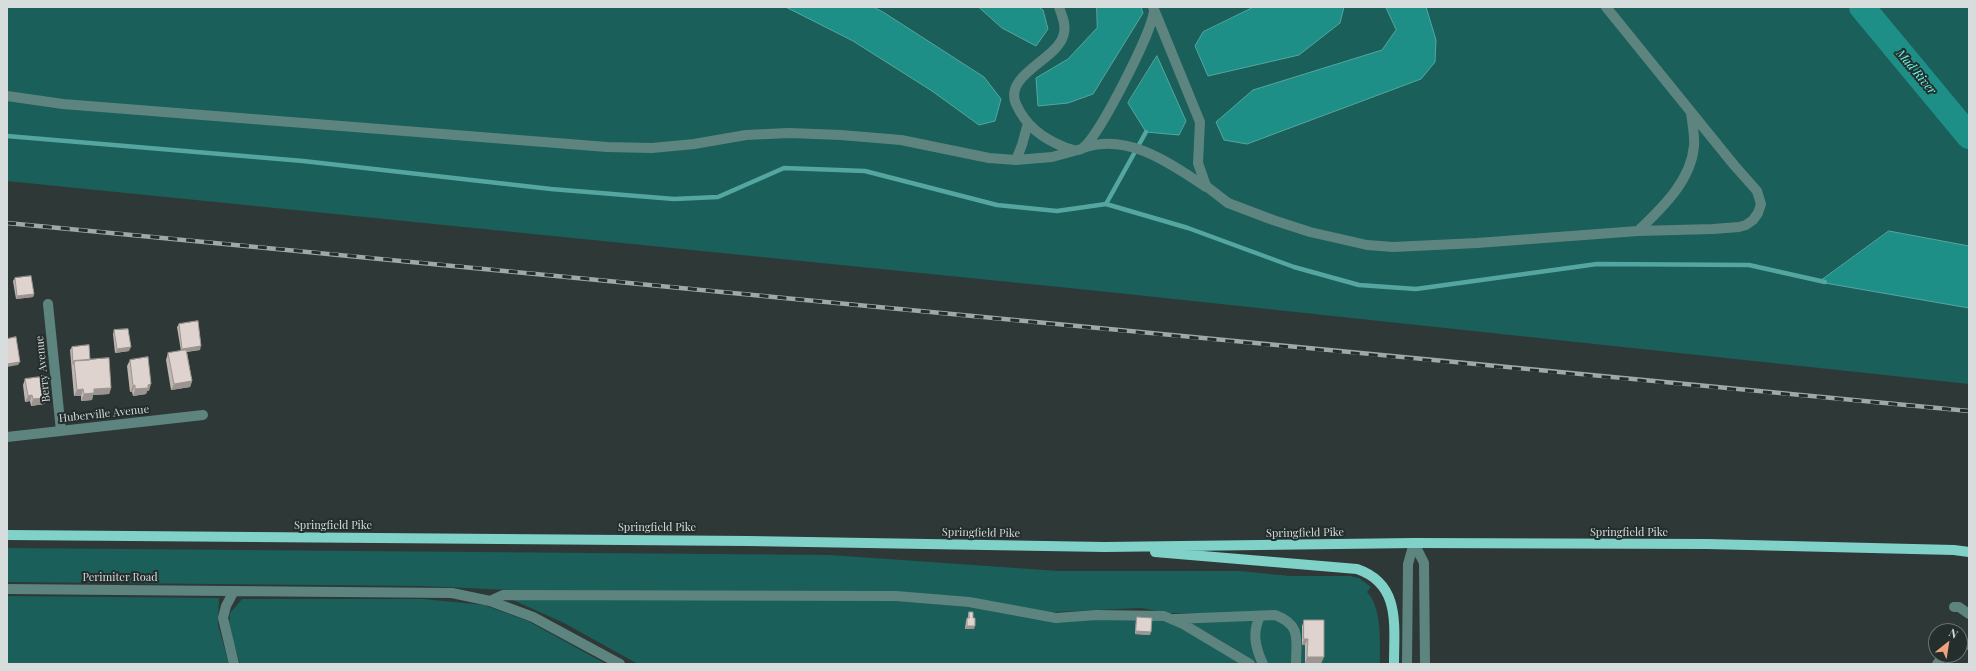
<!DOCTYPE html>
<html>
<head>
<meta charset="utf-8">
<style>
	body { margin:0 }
	#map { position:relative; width:1976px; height:671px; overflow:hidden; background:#2e3837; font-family:"Playfair Display",serif }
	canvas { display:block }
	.frame { position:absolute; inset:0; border:8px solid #d6dddc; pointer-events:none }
	.north { position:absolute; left:1928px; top:623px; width:40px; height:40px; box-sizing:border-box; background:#242e2c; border:1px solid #6b7472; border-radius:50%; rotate:30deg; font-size:11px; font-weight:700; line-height:16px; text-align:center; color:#d6dddc }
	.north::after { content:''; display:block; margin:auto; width:14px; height:18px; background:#f1a17d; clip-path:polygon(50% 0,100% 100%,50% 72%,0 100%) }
</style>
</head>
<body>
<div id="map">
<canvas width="1976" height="671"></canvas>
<div class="frame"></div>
<div class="north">N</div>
</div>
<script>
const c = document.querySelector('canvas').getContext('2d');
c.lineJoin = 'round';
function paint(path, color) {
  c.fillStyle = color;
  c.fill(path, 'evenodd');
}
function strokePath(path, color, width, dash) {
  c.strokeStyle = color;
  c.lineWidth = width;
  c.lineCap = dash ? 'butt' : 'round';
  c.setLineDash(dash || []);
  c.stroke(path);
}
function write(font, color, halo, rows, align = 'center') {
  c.font = font + ' "Playfair Display",serif';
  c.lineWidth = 4;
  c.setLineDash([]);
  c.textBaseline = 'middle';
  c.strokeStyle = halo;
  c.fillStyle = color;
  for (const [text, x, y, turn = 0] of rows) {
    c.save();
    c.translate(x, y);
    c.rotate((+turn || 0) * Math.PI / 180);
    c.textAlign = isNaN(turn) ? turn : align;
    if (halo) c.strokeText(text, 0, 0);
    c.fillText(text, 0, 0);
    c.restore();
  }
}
const green = new Path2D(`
	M7,7H1969V384L1099,291L7,181Z
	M7,548L830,555L1059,571H1240L1290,576H1350L1359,578L1371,587L1367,592C1382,607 1380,643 1380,664H1299C1300,637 1306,625 1277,613H1168L1141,608L1053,612L1034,610L979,600L510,590L422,586L7,582Z
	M7,596L219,598L218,625L229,664H7Z
	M242,599H423L484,605L528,621L606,664H240L229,627L230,613Z
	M513,600H894L979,608L1032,618L1122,617L1153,618L1172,624L1194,634L1245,664H638L564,623Z
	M1267,619C1272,620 1279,620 1283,622C1296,629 1292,652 1292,664H1255L1220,640L1184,620Z`);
const water = new Path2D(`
	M786,7H873L883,12L984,77L1001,99L995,121L979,125L932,91L853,41Z
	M979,7H1038L1043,10L1048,29L1036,46L1002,28Z
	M1097,7H1141L1143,13L1093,94L1068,103L1038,106L1036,78L1068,59L1097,28Z
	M1254,7H1344L1340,23L1299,55L1208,76L1195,46L1203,32Z
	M1386,7H1426L1436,40L1435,62L1421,79L1247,144L1224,140L1216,122L1253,90L1382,50L1396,30Z
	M1157,56L1186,121L1179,135L1146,132L1128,103Z
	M1889,231L1969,246V308L1819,282Z`);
const stream = new Path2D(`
	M7,136L303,161L551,189L674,199L718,197L784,168L865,171L997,205L1057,211L1106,204L1188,228L1294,267L1359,285L1416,289L1597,264L1749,265L1825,282
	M1106,204L1146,132`);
const river = new Path2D(`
	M1862,7L1969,136`);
const minor = new Path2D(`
	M1059,7C1062,16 1066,24 1064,33C1060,59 1003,74 1016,104C1026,126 1042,138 1064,147C1071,149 1078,153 1084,147C1101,132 1151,34 1154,11
	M1153,7L1200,122L1198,163L1206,186L1228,203L1273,220L1310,232L1367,245L1393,247L1477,243L1638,231L1713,229L1739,227L1746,225L1753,220L1758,213L1761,204L1757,191L1734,165L1606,7
	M7,96L63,104L607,147L652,148L694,144L746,135L789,133L841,135L901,140L989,158L1016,160L1052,157L1074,151
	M1083,148C1128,132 1171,164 1206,187
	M1016,160L1022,145L1028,123
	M1638,231C1662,208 1691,181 1694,146C1695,135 1692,123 1691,112
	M48,304L61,431
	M7,437L203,415
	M1414,543L1424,563L1425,664
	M7,589L452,593L490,601L533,617L620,664
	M234,591L226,606L223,618L234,664
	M490,601L503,595L896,596L969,602L1056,618L1096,615L1164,616L1183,624L1250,664
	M1954,607H1959L1969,614
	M1260,616C1252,633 1255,647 1263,664
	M1174,619L1275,615C1302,625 1296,640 1296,664
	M1960,647L1969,644
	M1407,664L1408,564L1414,543
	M1937,664L1944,655`);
const major = new Path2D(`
	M7,535L748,541L1105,547L1414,543L1707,544L1954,550L1969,552
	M1155,552L1357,569C1401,584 1394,625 1394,664`);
const rail = new Path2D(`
	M7,223C661,285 1315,351 1969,411`);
const wall = new Path2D(`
	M15,278L34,294L33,297L16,299L13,281Z
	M179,324L200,350L187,352L192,381L190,387L171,390L166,360L168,353L181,351L177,327Z
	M114,330L129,351L115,353L113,334Z
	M72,347L90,360L111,388L109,394L93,395L92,400L81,401V396H74L70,350Z
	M130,360L149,391H147L146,394L133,396L132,392H130L127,366Z
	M25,379L50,392L48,399H46L44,404L31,406L30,401L25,402L23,385Z
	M969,612L973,618L974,629H965L966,621L967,618H968V615Z
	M1137,617L1150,635L1135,634L1136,620Z
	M1304,620L1321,664L1305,663V645H1302V626Z`);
const shadedWall = new Path2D(`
	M34,294L33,297L16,299L17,296Z
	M201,346L200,350L181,352L182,349Z
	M131,347L129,351L115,353L117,349Z
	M20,362L18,365L7,367V364Z
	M192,381L190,387L171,390L174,384Z
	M151,384L149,391H147L146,394L133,396L135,389L148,385Z
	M135,385L132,392H130L133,386Z
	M111,388L109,394L93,395L92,400L81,401L84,394L94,389Z
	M83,389L81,396H74L77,390Z
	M50,392L48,399H46L44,404L31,406L33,399L46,393Z
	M32,395L30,401L25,402L28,396Z
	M967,626H975L974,629H965Z
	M1136,631L1151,632L1150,635L1135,634Z
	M1304,639H1308L1305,645H1302Z
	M1307,657H1324L1321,664L1305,663Z`);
const building = new Path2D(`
	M31,276L34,294L17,296L15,278Z
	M198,321L201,346L182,349L179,324Z
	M128,329L131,347L117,349L114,330Z
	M16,337L20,362L7,364V339Z
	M89,345L90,360L74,361L73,364L72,347Z
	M186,350L192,381L174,384L168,353Z
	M148,357L151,384L148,385V388L135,389V385L133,386L130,360Z
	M109,358L111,388L94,389V393L84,394L83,389L77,390L74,361Z
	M48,376L50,392L46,393V398L33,399L32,395L28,396L25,379Z
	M969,612H973V618H975V626H967V618H969Z
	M1137,617L1152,618L1151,632L1136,631Z
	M1304,620H1324V657H1307L1308,639H1304Z`);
const streetNames = [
	["Berry Avenue",43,369,-96],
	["Huberville Avenue",104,414,-6],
	["Springfield Pike",333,526],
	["Springfield Pike",657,528],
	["Springfield Pike",981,533,1],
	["Springfield Pike",1305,533,-1],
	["Springfield Pike",1629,533],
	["Perimiter Road",120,578]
];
const waterNames = [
	["Mad River",1916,72,50]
];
paint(green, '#1a5f59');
paint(water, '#1e8f86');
strokePath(water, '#55a6a0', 1);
strokePath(stream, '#55a6a0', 4.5);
strokePath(river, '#1e8f86', 26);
strokePath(minor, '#5e8480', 10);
strokePath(major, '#80d2c9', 10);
strokePath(rail, '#a1a9a8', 4.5);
strokePath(rail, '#242e2c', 3, [9]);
paint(wall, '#bfb5b1');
paint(shadedWall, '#9b9490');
paint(building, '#ded3ce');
strokePath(building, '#9b9490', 1);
write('11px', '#d6dddc', '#242e2c', streetNames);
write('italic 12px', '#6cfcef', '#242e2c', waterNames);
</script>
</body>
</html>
